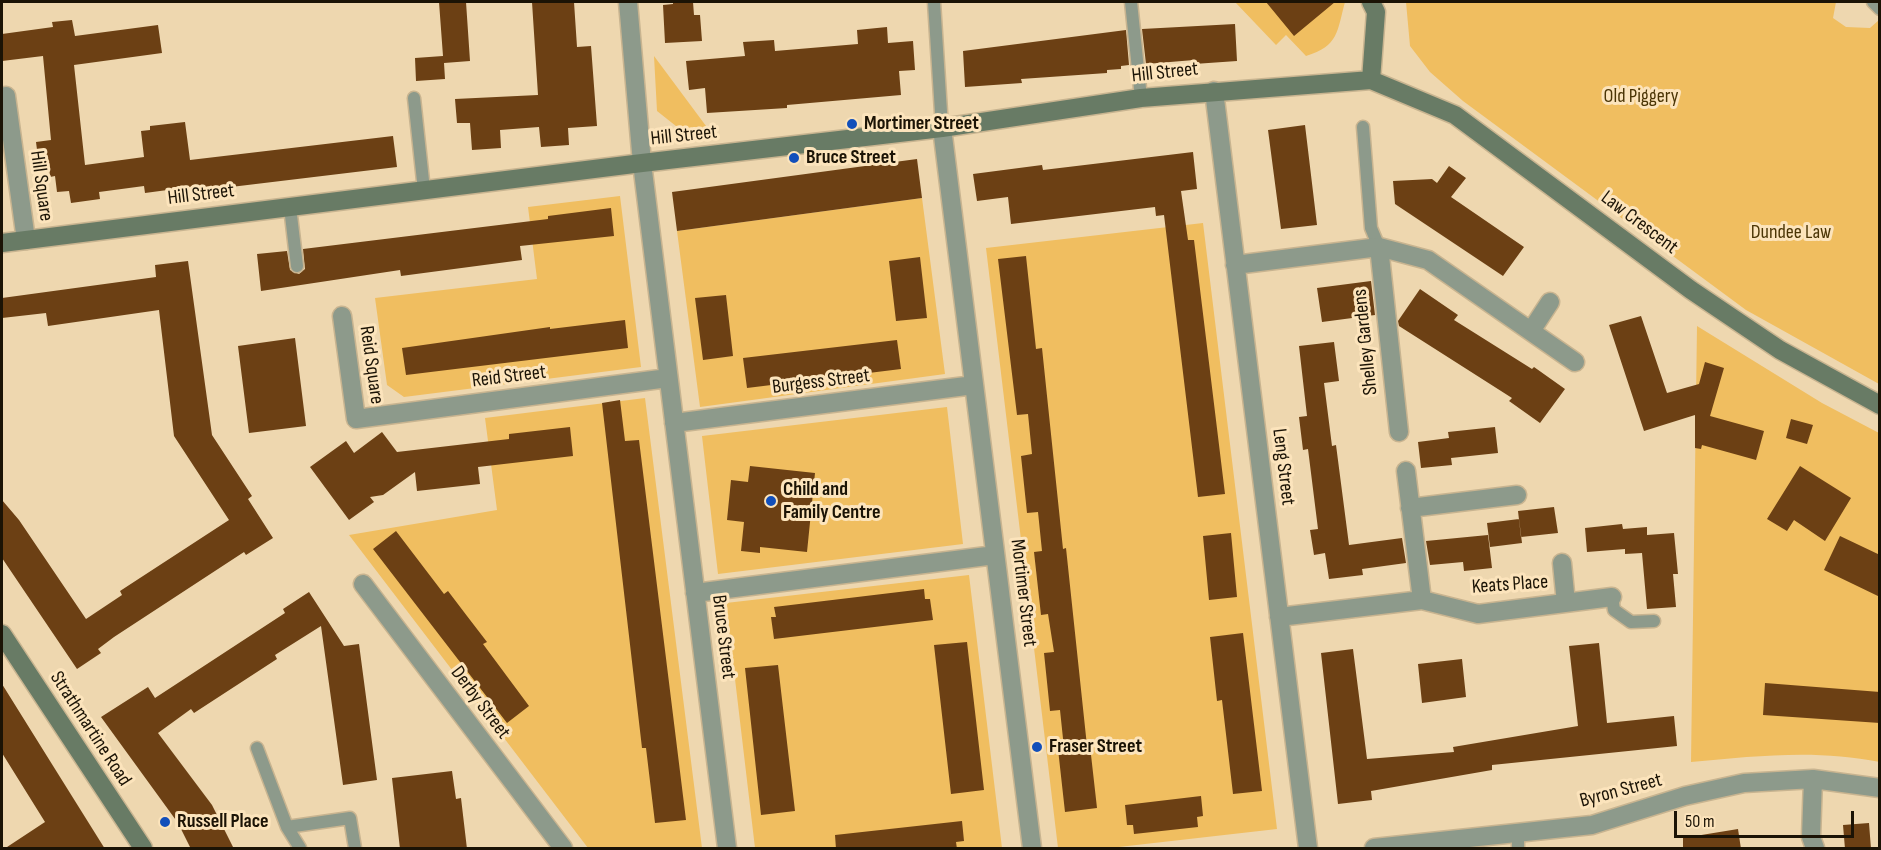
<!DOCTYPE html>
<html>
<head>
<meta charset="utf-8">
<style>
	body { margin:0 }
	#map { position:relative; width:1881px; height:850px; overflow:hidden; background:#eed7af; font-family:"Sofia Sans Condensed",sans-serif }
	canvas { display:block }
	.frame { position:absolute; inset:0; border:3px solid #1b1305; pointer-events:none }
	.scale { position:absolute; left:1674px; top:811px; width:180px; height:27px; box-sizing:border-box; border:3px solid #1b1305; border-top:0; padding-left:8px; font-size:18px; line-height:21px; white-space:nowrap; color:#1b1305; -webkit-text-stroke:4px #fce4bc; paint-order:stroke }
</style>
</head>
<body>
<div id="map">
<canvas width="1881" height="850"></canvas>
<div class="frame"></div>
<div class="scale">50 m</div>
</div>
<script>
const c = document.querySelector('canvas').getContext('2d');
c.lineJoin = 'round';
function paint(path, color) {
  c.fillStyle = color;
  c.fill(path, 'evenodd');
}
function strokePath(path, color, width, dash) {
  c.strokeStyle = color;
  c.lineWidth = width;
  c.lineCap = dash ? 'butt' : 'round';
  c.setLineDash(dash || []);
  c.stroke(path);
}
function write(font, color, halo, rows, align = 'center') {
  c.font = font + ' "Sofia Sans Condensed",sans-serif';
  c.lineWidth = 6;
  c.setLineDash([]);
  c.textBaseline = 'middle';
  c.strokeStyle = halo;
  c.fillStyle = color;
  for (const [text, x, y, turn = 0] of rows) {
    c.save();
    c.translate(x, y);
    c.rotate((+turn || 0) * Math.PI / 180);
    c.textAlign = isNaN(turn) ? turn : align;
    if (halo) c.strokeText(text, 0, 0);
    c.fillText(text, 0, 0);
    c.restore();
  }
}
const green = new Path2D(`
	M1235,2H1345C1337,31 1339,46 1306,56L1286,35L1276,45Z
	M1406,2H1836L1833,18L1846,27L1870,28L1879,20V384L1746,310L1463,101L1430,72L1410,46Z
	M654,56L709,130L686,134L657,111Z
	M620,196L641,367L404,397L387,385L375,298L537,279L528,207Z
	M922,198L945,374L700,407L677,231Z
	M1203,223L1277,829L1110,848H1058L986,248Z
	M1697,326L1822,403L1879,433L1880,762C1816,749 1755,756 1691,762Z
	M645,398L702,848H588L349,535L497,510L485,418Z
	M947,407L963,544L718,574L702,436Z
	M969,575L1002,848H755L726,603Z`);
const building = new Path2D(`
	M439,2H466L470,61L444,63L445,79L416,81L415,58L443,56Z
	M532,2H574L577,47L591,46L597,126L568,128L569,145L541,147L539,127L500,130L501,148L472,150L470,123H457L455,99L538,95Z
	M673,2H693L694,15H700L702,41L665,43L663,5L673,4Z
	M1266,2H1335L1294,36Z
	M72,20L75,36L158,25L162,53L74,65L85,165L144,157L141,131L150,130V126L185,122L190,160L393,136L397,167L206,190L205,185L145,193L144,186L99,192L100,199L71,203L69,191L57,192L55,176L50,177L49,164L39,165L36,142L51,140L43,56L2,61V34L53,27L52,22Z
	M1235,24L1237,61L1194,64V60L1146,64L1142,29Z
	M887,27L888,43L913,41L915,70L899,71L901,95L787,105V108L707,113L705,88L689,90L686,61L745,56L743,42L774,40L775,51L858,44L857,30Z
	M1126,30L1129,65L1121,66V69L1107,70V73L1021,79L1022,83L965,87L963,51Z
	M1305,125L1317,225L1281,229L1268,130Z
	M1193,152L1197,189L1181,191L1188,240H1194L1225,494L1198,497L1164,215L1156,216L1155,207L1011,224L1008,197L977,201L973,174L1042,165L1043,170Z
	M917,159L922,198L677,231L672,192Z
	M1449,166L1466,178L1451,197L1524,247L1503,276L1395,204L1393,181L1432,179L1437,183Z
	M611,208L614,236L520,246L522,260L401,276L400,270L261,291L257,254L287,251L290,270L299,274L305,269L303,249L548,219V216Z
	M1026,256L1036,349L1042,348L1063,549L1066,548L1087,746H1090L1097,808L1065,812L1058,749L1064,748L1060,710L1050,711L1044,653L1054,652L1048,614L1041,615L1034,552L1042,551L1038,512L1027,513L1021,456L1032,454L1028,414L1017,415L998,259Z
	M920,257L927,318L896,321L889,261Z
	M188,261L212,435L252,496L248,499L273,538L246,555L244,552L114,637L98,649L101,653L77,669L2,558V500L19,520L86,619L122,595L120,591L229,520L174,436L159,310L48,326L46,313L2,318V298L156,277L155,265Z
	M1371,281L1375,315L1322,322L1317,288Z
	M1420,289L1458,315L1454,320L1532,369L1534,367L1565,389L1540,423L1509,401L1512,398L1399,326L1398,321Z
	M726,295L733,356L703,360L695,298Z
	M1641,316L1667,393L1699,384L1705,362L1724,368L1710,416L1764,431L1756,460L1702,445L1701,449L1695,448V415L1644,431L1609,325Z
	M625,320L628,348L406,375L402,348L550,327V329Z
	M295,338L306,426L249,433L238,346Z
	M897,340L901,369L747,388L743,358Z
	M1334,342L1339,381L1324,383L1332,446L1336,445L1349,545L1402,538L1406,563L1362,569L1363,575L1329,579L1325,553L1314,555L1310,530L1318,529L1308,449L1303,450L1299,417L1307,416L1299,346Z
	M620,400L625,441L639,440L686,820L655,823L646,748H642L602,403Z
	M1791,419L1813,425L1807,444L1786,438Z
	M570,427L573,456L478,467L480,484L417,491L415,472L383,495L370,497L374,502L349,520L310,467L346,441L354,453L382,432L397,452L509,439V434Z
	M1495,427L1498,453L1451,458L1452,465L1421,468L1418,442L1449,438L1448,432Z
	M750,466L815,473L807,552L760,547V553L741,551L744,522L727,520L731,480L748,482Z
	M1800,466L1851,498L1825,541L1794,520L1787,531L1767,519Z
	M1554,507L1558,533L1521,537L1518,511Z
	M1519,519L1522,543L1490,547L1487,523Z
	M1622,524L1623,529L1647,527V535L1674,533L1678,574H1673L1676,607L1647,609L1642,553L1625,554V549L1587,552L1585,528Z
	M396,531L444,594L448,591L467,616L487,642L483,644L529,706L507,723L373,549Z
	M1231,533L1237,597L1209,600L1203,536Z
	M1488,535L1492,568L1464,571L1463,562L1430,565L1426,541Z
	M1840,536L1880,555V597L1824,570Z
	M924,589L925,599H930L933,620L774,639L771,617H776L774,607Z
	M309,592L344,646L359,644L377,780L343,785L321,626L275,655L277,659L194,713L191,709L158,733L212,805L234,849H191L178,823L101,717L148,687L155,698L285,613L283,609Z
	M1243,633L1262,791L1233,794L1222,700L1217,701L1210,637Z
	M967,642L984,790L951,794L934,645Z
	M1599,643L1607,723L1674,716L1677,746L1492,765V770L1371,791L1372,800L1338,804L1321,653L1353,649L1367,759L1454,752L1453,747L1578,726L1569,646Z
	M1462,659L1466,697L1422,703L1418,664Z
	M778,665L795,811L761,815L745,668Z
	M1765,683L1880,692V723L1763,715Z
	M2,684L50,761L105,849H4L45,822L2,753Z
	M452,771L456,799L461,798L467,849H400L392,778Z
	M1201,796L1203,816L1197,817L1198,827L1134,834L1133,825H1127L1125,805Z
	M962,821L964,841L956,842L957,849H836L835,835Z
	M1869,823L1871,849H1845L1843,825Z
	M1738,829L1741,849H1683V838Z`);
const lane = new Path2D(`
	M934,2L942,128
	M1131,2L1141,98
	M1873,2L1880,9
	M414,98L424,190
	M1363,127L1371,228L1379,247
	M290,207L297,266
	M1612,597L1614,610L1631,622L1654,621
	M257,748L287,827L300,848
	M287,827L350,818L355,848
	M1518,848V832`);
const street = new Path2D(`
	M628,2L642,163L727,848
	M1214,91L1308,848
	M2,97L6,96L26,240
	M942,128L1032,848
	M1379,247L1399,432
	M1235,265L1379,247L1428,260L1575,362
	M342,316L356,419L668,378
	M1531,331L1550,302
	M674,423L974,385
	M1406,471L1422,600
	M1410,508L1517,495
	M1562,563L1566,603
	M363,584L563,848
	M695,593L995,555
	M1279,617L1422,600L1478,614L1612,597
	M1813,779L1811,837L1815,848
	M1374,848L1592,825L1685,796L1744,783L1813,779L1880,788`);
const secondary = new Path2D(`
	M1371,2L1376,12L1371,80
	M2,243L642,163L942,128L1141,98L1371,80L1455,115L1691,290L1780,350L1880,405
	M2,634L143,848`);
const markers = [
	[852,124,6,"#124fba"],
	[794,158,6,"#124fba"],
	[771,501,6,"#124fba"],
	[1037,747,6,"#124fba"],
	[165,822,6,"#124fba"]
];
const streetNames = [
	["Hill Street",1165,73,-6],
	["Hill Street",684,136,-6],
	["Hill Square",41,186,82],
	["Hill Street",201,195,-7],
	["Law Crescent",1639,223,37],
	["Shelley Gardens",1366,342,-96],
	["Reid Square",371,365,82],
	["Reid Street",509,377,-7],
	["Burgess Street",821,382,-7],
	["Leng Street",1283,467,83],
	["Keats Place",1510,585,-4],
	["Mortimer Street",1023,593,83],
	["Bruce Street",723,637,83],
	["Derby Street",480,703,53],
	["Strathmartine Road",90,729,57],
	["Byron Street",1621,791,-15]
];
const parkNames = [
	["Old Piggery",1641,97],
	["Dundee Law",1791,233]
];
const poiNames = [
	["Mortimer Street",864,124],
	["Bruce Street",806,158],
	["Child and",783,490],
	["Family Centre",783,513],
	["Fraser Street",1049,747],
	["Russell Place",177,822]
];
paint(green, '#f0be60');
paint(building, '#6c4014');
strokePath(lane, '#c8b490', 15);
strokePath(street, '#c8b490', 21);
strokePath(secondary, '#c8b490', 21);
strokePath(lane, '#8d9a8b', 12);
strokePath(street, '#8d9a8b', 18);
strokePath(secondary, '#687b65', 18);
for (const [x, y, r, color] of markers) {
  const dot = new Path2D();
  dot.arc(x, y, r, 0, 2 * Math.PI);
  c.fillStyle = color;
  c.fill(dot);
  strokePath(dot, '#fce4bc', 2);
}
write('20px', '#1b1305', '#fce4bc', streetNames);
write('20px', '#4b3505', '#fce4bc', parkNames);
write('bold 20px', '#1b1305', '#fce4bc', poiNames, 'left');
</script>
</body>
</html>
